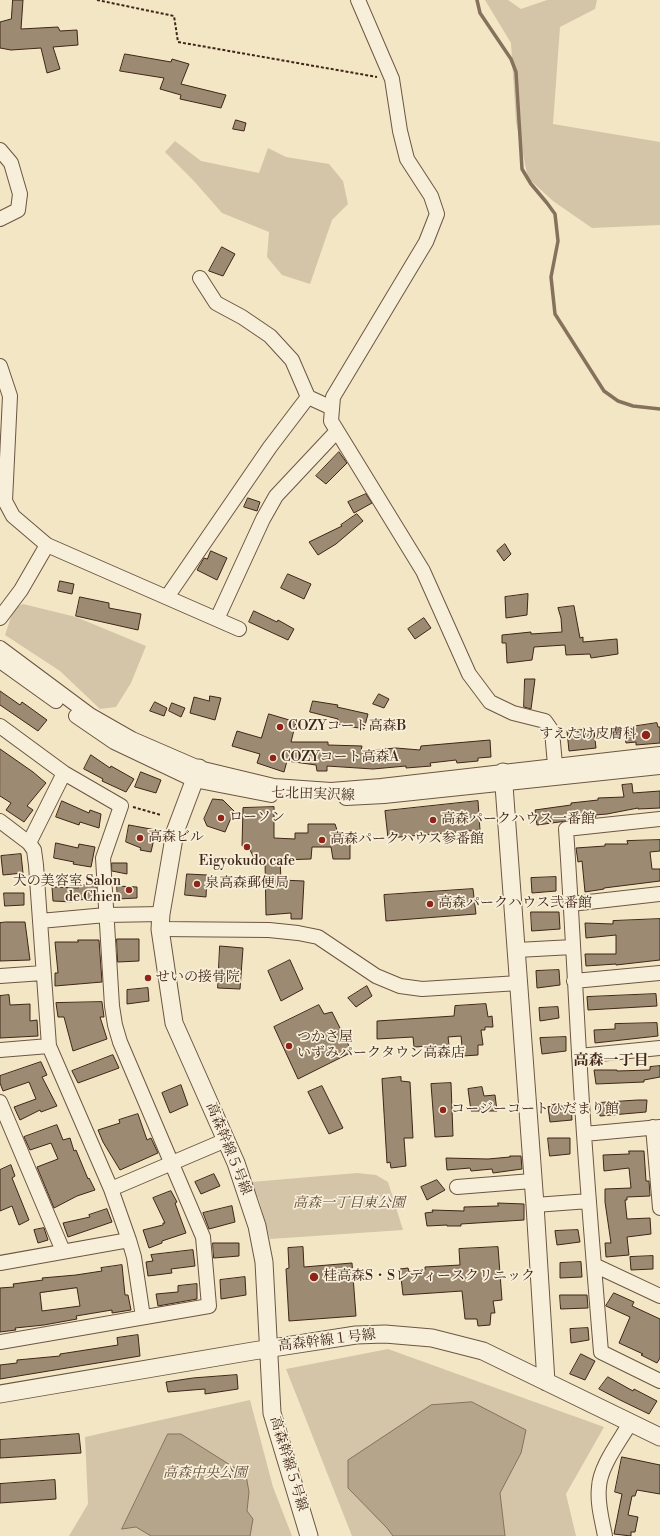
<!DOCTYPE html>
<html>
<head>
<meta charset="utf-8">
<style>
	body { margin:0 }
	canvas { display:block; background:#f2e6c5 }
</style>
</head>
<body>
<canvas width="660" height="1536"></canvas>
<script>
const c = document.querySelector('canvas').getContext('2d');
c.lineJoin = 'round';
function paint(path, color) {
  c.fillStyle = color;
  c.fill(path, 'evenodd');
}
function strokePath(path, color, width, dash) {
  c.strokeStyle = color;
  c.lineWidth = width;
  c.lineCap = dash ? 'butt' : 'round';
  c.setLineDash(dash || []);
  c.stroke(path);
}
function write(font, color, halo, rows, align = 'center') {
  c.font = font + ' "Libre Bodoni","Noto Serif JP",serif';
  c.lineWidth = 3.5;
  c.setLineDash([]);
  c.textBaseline = 'middle';
  c.strokeStyle = halo;
  c.fillStyle = color;
  for (const [text, x, y, turn = 0] of rows) {
    c.save();
    c.translate(x, y);
    c.rotate((+turn || 0) * Math.PI / 180);
    c.textAlign = isNaN(turn) ? turn : align;
    if (halo) c.strokeText(text, 0, 0);
    c.fillText(text, 0, 0);
    c.restore();
  }
}
const green = new Path2D(`
	M485,0H508L521,9L547,0H597L595,9L560,27L553,124L660,142V225L592,228L553,201L528,178L516,122L511,43Z
	M175,141L201,161L259,173L268,148L286,157L329,164L343,181L348,204L332,220L310,284L282,275L267,257L269,232L222,213L193,180L165,152Z
	M23,604L76,617L146,646L131,683L116,707L100,709L60,671L5,635L14,608Z
	M357,1173L376,1175L388,1182L403,1230L270,1239L259,1200L251,1182Z
	M388,1349L604,1427L566,1494L576,1536H352L286,1369Z
	M250,1400L273,1487L292,1536H69L88,1504L85,1437Z`);
const water = new Path2D(`
	M472,1402L526,1430L521,1453L500,1493L505,1536H393L387,1528L348,1488V1460L431,1405Z
	M168,1434H181L246,1475L249,1492L247,1511L253,1519L250,1536H151L136,1527L122,1529Z`);
const stream = new Path2D(`
	M477,0L480,13L511,59L516,72L522,169L531,184L547,203L555,214L558,241L551,277L555,314L604,391L618,401L633,406L660,409`);
const building = new Path2D(`
	M13,0H23L21,29L58,27L60,31L77,30L78,45L53,47L60,69L47,73L41,48L11,50L0,48V22L11,19Z
	M125,54L171,62L172,59L189,64L181,84L226,95L221,108L180,99L181,95L160,89L164,78L120,71Z
	M236,120L246,123L244,131L233,129Z
	M222,247L235,254L223,276L209,271Z
	M339,452L347,463L326,484L316,476Z
	M366,494L372,503L354,513L348,502Z
	M248,498L260,502L257,511L244,507Z
	M357,514L363,521L336,544L318,555L309,542L342,526L341,525Z
	M505,544L511,554L504,561L497,551Z
	M211,551L227,558L217,580L197,570L204,558L207,559Z
	M288,574L311,584L304,599L281,588Z
	M60,581L74,584L72,594L58,591Z
	M528,594L527,615L506,618L505,597Z
	M80,597L109,603V608L141,614L138,630L76,616Z
	M574,606L580,638L583,637V642L617,639L618,654L591,658L590,654L566,655L565,645L534,647L532,660L507,663L506,643H502V635L531,632V634L562,632L561,618L558,608Z
	M254,611L277,622L278,620L294,629L288,640L249,622Z
	M424,618L431,628L415,639L408,629Z
	M525,679H535L531,709L524,707Z
	M0,691L20,705L22,702L47,720L38,731L0,705Z
	M379,694L389,699L384,708L373,704Z
	M210,696L221,698L215,720L190,713L194,697L209,701Z
	M313,701L338,705L337,707L368,714L364,729L337,724L338,719L310,712Z
	M155,702L167,708L164,716L150,711Z
	M172,703L185,708L181,717L169,711Z
	M269,714L296,722L291,742H328V745L362,746L361,751L396,748L420,750L421,746L490,740L491,757L478,758V761L457,763L456,760L430,763L431,766L406,768V766L373,769L327,766V771H317L316,765L287,761L284,772L257,763L260,754L232,746L237,731L261,738Z
	M657,723L658,727H660V743L636,745V742L626,743L624,728Z
	M583,730V732L594,731L596,748L569,751L567,731Z
	M0,749L33,772L46,783L27,806L33,810L24,822L6,810L11,803L0,796Z
	M91,755L110,768L111,766L134,779L126,792L102,781L103,779L84,769Z
	M141,772L161,780L156,793L135,787Z
	M632,784L633,793L660,791V808L638,809V808L607,814L595,815L596,817L537,825L535,810L571,805V803L598,800V798L624,797L622,785Z
	M213,799L223,800L234,811L225,832L207,826L204,819Z
	M62,801L89,813L90,810L101,814L99,828L80,822L79,825L56,817Z
	M478,801L480,830L388,838L385,811Z
	M274,807V838L295,839V833H308V824H335L338,833L350,834V859H333L331,847H312L311,859L280,860L281,880L304,881L302,919H291V913L266,915L265,861L255,860L248,846H242L243,808Z
	M129,825L156,830L151,852L140,850L141,848L126,842Z
	M660,840V851L650,852L652,869H660V881L604,888V889L585,892L582,861L578,862L576,848L605,846V844H628L627,841Z
	M56,843L78,848L79,844L95,847L91,867L73,864L74,862L54,858Z
	M21,854L23,873L3,875L1,856Z
	M112,863H127V874L112,871Z
	M187,874L207,875L206,897L185,895Z
	M556,877V891L532,893L531,878Z
	M78,885H96L97,899L73,900V902L53,901L52,887L78,888Z
	M117,886L137,887V898L118,899Z
	M473,889L476,914L386,921L384,895Z
	M4,893H24V905L5,906Z
	M531,912H559L560,929L532,931Z
	M660,919V960L616,965V964L586,966L585,954H616V935L586,938L585,923L613,924V921Z
	M6,922H25L30,960L0,961V923Z
	M117,939H139V961L118,962Z
	M78,940H99L102,982L55,986V973H58L55,942H78Z
	M220,946L243,948L240,989L218,988Z
	M290,960L303,989L281,1001L268,971Z
	M559,970L560,985L537,988L536,971Z
	M367,986L372,996L356,1007L348,998Z
	M148,988L149,1001L127,1004V990Z
	M656,994L657,1006L588,1010L587,997Z
	M9,995L10,1005L30,1004V1021L37,1020L38,1036L0,1038V996Z
	M102,1002L104,1017H100L107,1039L73,1051L64,1017H58L56,1003Z
	M486,1004L488,1017L492,1016L493,1027H485V1030H481L483,1045H478V1055L463,1056L461,1036L448,1037L449,1045L414,1047L413,1037L377,1039V1021L454,1016L455,1006Z
	M319,1005L324,1014L332,1012L352,1052L298,1079L274,1027Z
	M558,1007L559,1018L540,1021L539,1008Z
	M657,1023L658,1036L595,1043L594,1030L615,1029V1024Z
	M566,1037V1051L542,1054L540,1038Z
	M113,1055L119,1068L78,1083L72,1071Z
	M41,1062L47,1075L42,1077L57,1106L41,1112L40,1110L20,1120L14,1107L36,1099L29,1082L3,1091L0,1083V1076Z
	M660,1066V1077L644,1080V1082L596,1084L594,1070H617V1071L650,1070V1067Z
	M401,1077V1081L410,1082L413,1138H404L406,1166L391,1168L390,1162L387,1163L382,1079Z
	M451,1083L453,1136L435,1137L431,1084Z
	M181,1085L188,1105L170,1113L162,1093Z
	M322,1086L343,1128L329,1134L308,1092Z
	M482,1087L484,1096L495,1095L497,1111H471L468,1089Z
	M638,1100H647L646,1112L600,1116L598,1103Z
	M571,1106L572,1120L550,1122L548,1107Z
	M138,1114L147,1140L151,1138L158,1153L120,1170L103,1142L98,1130L120,1123L119,1120Z
	M57,1125L63,1140L70,1138L74,1151L76,1150L88,1179L89,1178L95,1190L77,1196L54,1208L37,1167L58,1159L51,1143L30,1150L24,1137Z
	M548,1138H570V1154L550,1156Z
	M629,1151H644L646,1181H649L650,1196L627,1197V1200H625L627,1219L650,1218L651,1234L627,1237L629,1255L606,1257L605,1243H611L605,1202V1189L631,1188L629,1168L604,1171L603,1155L629,1154Z
	M510,1156H521L522,1169L493,1173L492,1169L471,1171L470,1168L447,1170L446,1158L488,1159L510,1157Z
	M11,1165L15,1176L12,1178L29,1220L19,1225L12,1206L0,1211V1170Z
	M214,1174L220,1186L201,1194L195,1182Z
	M437,1180L445,1190L427,1200L421,1187Z
	M171,1191L177,1202L175,1203L186,1233L162,1241V1243L149,1248L143,1230L163,1225V1223H165L153,1198Z
	M498,1203L524,1204V1220L461,1224V1226H447V1225L427,1226L425,1213L433,1212L432,1210L464,1211V1207L498,1206Z
	M232,1206L235,1222L209,1229L203,1213Z
	M107,1209L112,1222L68,1237L63,1223L90,1217L89,1215Z
	M44,1228L48,1240L38,1243L34,1230Z
	M578,1230L580,1242L557,1245L555,1231Z
	M213,1243H239V1256L214,1258Z
	M303,1247L304,1267L352,1263L356,1316L289,1321L286,1269L289,1268L288,1248Z
	M498,1247L502,1300L493,1301L495,1313H491L490,1325L478,1326L477,1319H465L462,1291L403,1295L400,1269L408,1268L409,1272L425,1270V1267L460,1265L459,1249Z
	M193,1250L195,1266L171,1269L172,1273L148,1276L146,1262L153,1261L151,1255Z
	M653,1256V1269L631,1270L630,1257Z
	M581,1262L582,1277L560,1278V1263Z
	M122,1265L125,1295H128L131,1310L112,1313V1310L76,1316L77,1319L44,1325L15,1328L16,1330L0,1332V1288L14,1287L13,1284L43,1280L42,1278L76,1275L102,1271L101,1268ZM77,1288L80,1306L42,1311L40,1293Z
	M245,1277L246,1295L221,1299L220,1280Z
	M197,1284V1299L158,1306L156,1294L178,1292V1286Z
	M614,1293L634,1302L632,1306L660,1319V1358L657,1363L641,1355L643,1354L619,1343L630,1317L606,1306Z
	M560,1295H587L588,1308L561,1309Z
	M588,1328L589,1340L571,1343L570,1329Z
	M138,1335L140,1356L0,1379V1365L17,1363V1360L60,1356V1354L118,1345L117,1338Z
	M581,1354L595,1361L585,1380L570,1374Z
	M237,1375L238,1389L205,1394V1389L168,1392L166,1382L193,1378Z
	M608,1377L633,1391L634,1389L657,1401L649,1414L620,1400L599,1389Z
	M79,1434L81,1453L0,1458V1440Z
	M622,1457L660,1465V1494L637,1490L635,1496H632L628,1515L638,1517L635,1532H631V1536L614,1534L622,1494L615,1492Z
	M55,1480L56,1499L0,1503V1484Z`);
const path = new Path2D(`
	M97,0L174,16L178,42L377,77
	M133,807L161,815`);
const minor = new Path2D(`
	M358,0L392,79L400,131L407,159L431,196L437,214L426,242L333,397L331,421L423,571L469,674L490,702L513,713L545,721L552,731L555,765
	M0,150L11,163L20,194L18,210L0,219
	M200,278L216,303L242,317L270,336L292,360L308,397L332,408
	M0,366L10,396L5,501L13,516L47,545L239,629
	M167,597L270,447L308,397
	M0,618L21,590L47,545
	M217,619L263,519L276,496L337,431
	M0,648L90,715L132,739L199,768L274,786L331,790L381,786L660,754
	M0,661L56,701
	M76,716L114,742L194,780L271,795
	M0,726L64,773L121,806L103,858L112,1006L115,1025L120,1042L203,1237L209,1306L0,1342
	M346,798L384,796L660,767
	M660,819L566,829C573,930 577,1032 584,1134C589,1207 595,1279 601,1352L660,1381
	M0,821L29,843L34,850L36,865L49,1046L111,1189L129,1240L134,1257L143,1317
	M29,843L64,773
	M571,904L660,894
	M40,921L106,915L161,914
	M160,929L269,930L298,933L318,937L376,976L400,986L422,989L519,983
	M517,950L573,947
	M0,976L43,973
	M574,981L660,973
	M0,1050L49,1046
	M579,1056L660,1048
	M0,1102L63,1251
	M653,1127L660,1208
	M584,1134L660,1127
	M457,1187L532,1181
	M111,1189L226,1140
	M535,1205L589,1201
	M0,1263L129,1240
	M594,1265L660,1296
	M605,1536C602,1520 597,1503 599,1487C600,1466 620,1441 630,1423`);
const tertiary = new Path2D(`
	M199,768L175,832L161,914L160,929L174,1023L236,1163L257,1226L264,1262L272,1413L309,1536
	M503,772L535,1205L546,1382
	M0,1394L253,1351L356,1335L385,1334L432,1338L483,1351L660,1437`);
const markers = [
	[280,727,4,"#8f2418"],
	[646,735,5,"#8f2418"],
	[273,758,4,"#8f2418"],
	[221,818,4,"#8f2418"],
	[433,820,4,"#8f2418"],
	[140,838,4,"#8f2418"],
	[322,840,4,"#8f2418"],
	[247,847,4,"#8f2418"],
	[197,884,4,"#8f2418"],
	[129,890,4,"#8f2418"],
	[430,904,4,"#8f2418"],
	[148,978,4,"#8f2418"],
	[289,1046,4,"#8f2418"],
	[443,1110,4,"#8f2418"],
	[314,1277,5,"#8f2418"]
];
const poiNames = [
	["COZYコート高森B",288,727],
	["すえたけ皮膚科",637,735,"right"],
	["COZYコート高森A",281,758],
	["ローソン",229,818],
	["高森パークハウス一番館",441,820],
	["高森ビル",148,838],
	["高森パークハウス参番館",330,840],
	["Eigyokudo cafe",247,862,"center"],
	["犬の美容室 Salon",121,882,"right"],
	["de Chien",121,898,"right"],
	["泉高森郵便局",205,884],
	["高森パークハウス弐番館",438,904],
	["せいの接骨院",156,978],
	["つかさ屋",297,1038],
	["いずみパークタウン高森店",297,1054],
	["コージーコートひだまり館",451,1110],
	["桂高森S・Sレディースクリニック",323,1277]
];
const streetNames = [
	["七北田実沢線",313,795,2],
	["高森幹線５号線",228,1149,68],
	["高森幹線１号線",327,1341,-7],
	["高森幹線５号線",288,1464,73]
];
const parkNames = [
	["高森一丁目東公園",349,1204],
	["高森中央公園",205,1474]
];
const neighbourhoodNames = [
	["高森一丁目",611,1061]
];
paint(green, '#d4c5a8');
paint(water, '#b5a58a');
strokePath(water, '#86725c', 1);
strokePath(stream, '#86725c', 3.5);
paint(building, '#9d8a72');
strokePath(building, '#402618', 1);
strokePath(minor, '#6c5643', 16);
strokePath(tertiary, '#6c5643', 19);
strokePath(path, '#402618', 2, [3, 2]);
strokePath(minor, '#f7efd9', 14);
strokePath(tertiary, '#f7efd9', 17);
for (const [x, y, r, color] of markers) {
  const dot = new Path2D();
  dot.arc(x, y, r, 0, 2 * Math.PI);
  c.fillStyle = color;
  c.fill(dot);
  strokePath(dot, '#f7efd9', 1.5);
}
write('14px', '#402618', '#f7efd9', poiNames, 'left');
write('14px', '#402618', '#f7efd9', streetNames);
write('italic 14px', '#654e3c', '#f7efd9', parkNames);
write('bold 15px', '#402618', '#f7efd9', neighbourhoodNames);
</script>
</body>
</html>
